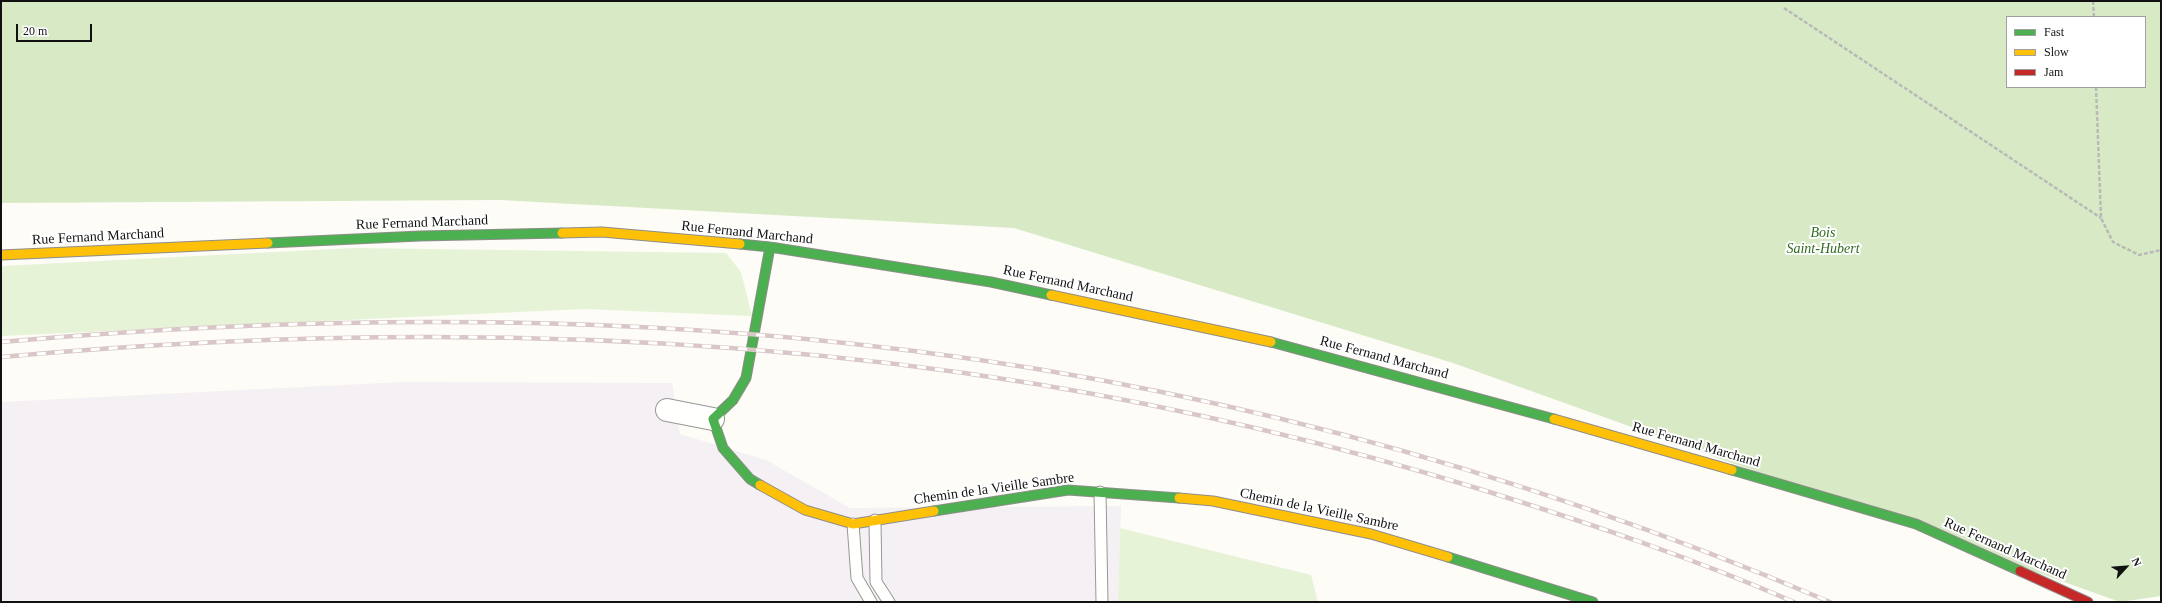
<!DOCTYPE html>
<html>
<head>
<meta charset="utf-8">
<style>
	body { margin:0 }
	#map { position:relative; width:2162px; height:603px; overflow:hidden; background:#fdfcf7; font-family:"Times New Roman",serif }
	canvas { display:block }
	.frame { position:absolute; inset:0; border:2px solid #111; pointer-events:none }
	.legend { position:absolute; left:2006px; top:16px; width:140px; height:72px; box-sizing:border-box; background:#fff; border:1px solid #a0a0a0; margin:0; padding:5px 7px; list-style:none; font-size:12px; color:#111 }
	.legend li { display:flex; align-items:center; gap:8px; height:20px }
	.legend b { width:20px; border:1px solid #a0a0a0 }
	.north { position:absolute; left:2106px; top:547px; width:40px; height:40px; -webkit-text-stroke:3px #fff; paint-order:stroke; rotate:64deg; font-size:11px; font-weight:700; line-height:16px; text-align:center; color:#111 }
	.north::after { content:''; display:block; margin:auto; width:14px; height:18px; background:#111; clip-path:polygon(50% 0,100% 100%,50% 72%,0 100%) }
	.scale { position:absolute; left:16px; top:24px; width:76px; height:18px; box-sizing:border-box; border:2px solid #111; border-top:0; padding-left:5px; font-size:12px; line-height:14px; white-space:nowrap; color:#111; -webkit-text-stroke:3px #fff; paint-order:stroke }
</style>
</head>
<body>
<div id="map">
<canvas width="2162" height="603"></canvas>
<div class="frame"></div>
<ul class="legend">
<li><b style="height:5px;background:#4caf50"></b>Fast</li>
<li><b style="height:5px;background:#ffc107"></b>Slow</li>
<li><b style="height:5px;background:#c62828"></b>Jam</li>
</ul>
<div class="north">N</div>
<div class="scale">20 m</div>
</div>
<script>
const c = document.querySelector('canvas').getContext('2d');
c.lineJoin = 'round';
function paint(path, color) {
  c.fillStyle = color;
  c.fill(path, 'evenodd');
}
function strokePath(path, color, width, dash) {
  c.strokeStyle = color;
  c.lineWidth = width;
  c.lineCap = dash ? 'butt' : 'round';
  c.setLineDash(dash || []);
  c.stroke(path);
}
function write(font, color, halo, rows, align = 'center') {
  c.font = font + ' "Times New Roman",serif';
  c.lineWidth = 4;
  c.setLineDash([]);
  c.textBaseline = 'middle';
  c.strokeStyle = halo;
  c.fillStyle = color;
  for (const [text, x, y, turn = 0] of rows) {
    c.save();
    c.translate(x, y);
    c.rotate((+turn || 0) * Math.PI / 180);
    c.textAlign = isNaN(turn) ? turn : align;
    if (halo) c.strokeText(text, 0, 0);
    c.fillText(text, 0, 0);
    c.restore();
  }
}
const industrial = new Path2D(`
	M403,382L672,383L680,434L766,460L850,508L1121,506L1118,602H1V402Z`);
const green = new Path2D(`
	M353,248L726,253L741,272L752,316L584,309L1,336V266Z
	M1120,528L1311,575L1318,602H1118Z`);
const forest = new Path2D(`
	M1,1H2161V596L2120,602L1453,363L1014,228L500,200L1,203ZM2007,17H2145V87H2007Z`);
const path = new Path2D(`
	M2093,1L2094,17
	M1784,8L2101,218
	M2096,87L2101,218L2113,242L2139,255L2161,250`);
const lane = new Path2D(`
	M1100,492L1102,602
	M875,520L876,582L889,602
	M853,524L857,578L871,602`);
const street = new Path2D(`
	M667,410L713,419`);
const fast = new Path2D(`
	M268,243L420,236L562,233
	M740,244L770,247L991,282L1051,295
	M1271,342L1554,419
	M1732,470L1916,524L2020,571
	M760,485L750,479L723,448L713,419L733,400L746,378L770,247
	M934,511L1068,490L1179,498
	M1448,557L1593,602`);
const slow = new Path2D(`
	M562,233L602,232L740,244
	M1,255L268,243
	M1051,295L1271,342
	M1554,419L1732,470
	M760,485L805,510L853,524L934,511
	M1179,498L1213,501L1371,534L1448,557`);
const jam = new Path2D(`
	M2020,571L2088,602`);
const rail = new Path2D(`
	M1,342C284,317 571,313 854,344C1190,380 1519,470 1830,602
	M1,357C345,326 694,328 1036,384C1187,409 1337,445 1483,490C1588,523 1693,558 1794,602`);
const streetNames = [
	["Rue Fernand Marchand",422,223,-2],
	["Rue Fernand Marchand",747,233,6],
	["Rue Fernand Marchand",98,237,-3],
	["Rue Fernand Marchand",1068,284,12],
	["Rue Fernand Marchand",1384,358,15],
	["Rue Fernand Marchand",1696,445,16],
	["Chemin de la Vieille Sambre",994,489,-8],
	["Chemin de la Vieille Sambre",1319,510,12],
	["Rue Fernand Marchand",2005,549,24]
];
const parkNames = [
	["Bois",1823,233],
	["Saint-Hubert",1823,249]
];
paint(industrial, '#f5f0f3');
paint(green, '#e7f3d7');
paint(forest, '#d8eac5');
strokePath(lane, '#979795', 13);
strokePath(street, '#979795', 24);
strokePath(fast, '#8e8d8b', 11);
strokePath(slow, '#8e8d8b', 11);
strokePath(jam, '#8e8d8b', 11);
strokePath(path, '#b9b9b8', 2.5, [4, 2]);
strokePath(lane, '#fffffe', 11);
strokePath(street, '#fffffe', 22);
strokePath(fast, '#4caf50', 9);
strokePath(slow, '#ffc107', 9);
strokePath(jam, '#c62828', 9);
strokePath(rail, '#d9c6c7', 4.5);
strokePath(rail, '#fff', 3, [9]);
write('14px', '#111', '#fff', streetNames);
write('italic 14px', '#2f6b1f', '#fff', parkNames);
</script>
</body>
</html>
